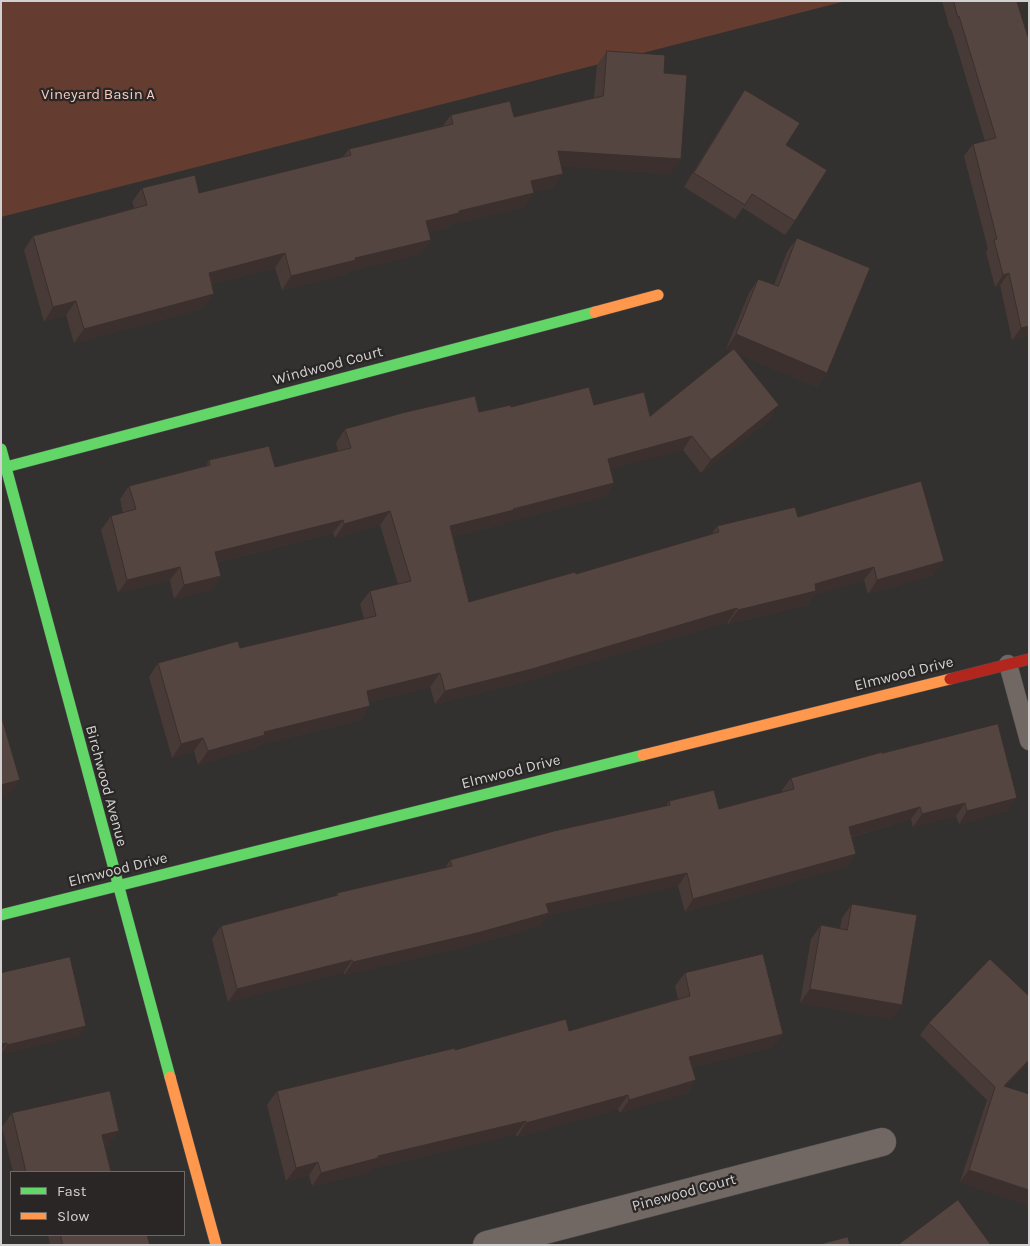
<!DOCTYPE html>
<html>
<head>
<meta charset="utf-8">
<style>
	body { margin:0 }
	#map { position:relative; width:1030px; height:1246px; overflow:hidden; background:#323130; font-family:Karla,sans-serif }
	canvas { display:block }
	.frame { position:absolute; inset:0; border:2px solid #d2d0d0; pointer-events:none }
	.legend { position:absolute; left:10px; top:1171px; width:175px; height:65px; box-sizing:border-box; background:#292625; border:1px solid #6d6a69; margin:0; padding:6px 9px; list-style:none; font-size:15px; color:#d2d0d0 }
	.legend li { display:flex; align-items:center; gap:10px; height:25px }
	.legend b { width:25px; border:1px solid #6d6a69 }
</style>
</head>
<body>
<div id="map">
<canvas width="1030" height="1246"></canvas>
<div class="frame"></div>
<ul class="legend">
<li><b style="height:6px;background:#63d668"></b>Fast</li>
<li><b style="height:6px;background:#ff974d"></b>Slow</li>
</ul>
</div>
<script>
const c = document.querySelector('canvas').getContext('2d');
c.lineJoin = 'round';
function paint(path, color) {
  c.fillStyle = color;
  c.fill(path, 'evenodd');
}
function strokePath(path, color, width, dash) {
  c.strokeStyle = color;
  c.lineWidth = width;
  c.lineCap = dash ? 'butt' : 'round';
  c.setLineDash(dash || []);
  c.stroke(path);
}
function write(font, color, halo, rows, align = 'center') {
  c.font = font + ' Karla,sans-serif';
  c.lineWidth = 4.5;
  c.setLineDash([]);
  c.textBaseline = 'middle';
  c.strokeStyle = halo;
  c.fillStyle = color;
  for (const [text, x, y, turn = 0] of rows) {
    c.save();
    c.translate(x, y);
    c.rotate((+turn || 0) * Math.PI / 180);
    c.textAlign = isNaN(turn) ? turn : align;
    if (halo) c.strokeText(text, 0, 0);
    c.fillText(text, 0, 0);
    c.restore();
  }
}
const green = new Path2D(`
	M1,1H846L1,217Z`);
const lane = new Path2D(`
	M1008,664L1029,741`);
const street = new Path2D(`
	M487,1245L882,1142`);
const fast = new Path2D(`
	M1,449L170,1077
	M6,467L595,312
	M1,915L643,755`);
const slow = new Path2D(`
	M595,312L658,295
	M643,755L950,679
	M170,1077L216,1245`);
const jam = new Path2D(`
	M950,679L1029,659`);
const wall = new Path2D(`
	M942,1H1028L1021,11H1020L1029,40V336L1012,340L1000,285L995,287L986,252L988,249L964,156L973,144L985,141L951,28L950,29Z
	M607,51L664,73L671,174L561,166L553,188L533,192L524,207L451,224L449,227L429,232L431,240L421,254L347,272L346,274L282,290L275,268L211,284L204,308L74,343L66,315L44,322L24,250L33,236L134,208L132,202L142,188L199,193L343,157L349,149L443,126L451,115L514,117L594,98L597,65Z
	M745,90L786,145L795,221L785,235L743,208L735,219L684,187L735,104Z
	M797,238L827,373L817,387L738,354L770,419L701,473L683,450L610,469L614,483L605,496L505,522L504,524L453,536L469,602L576,574L711,535L717,526L798,517L934,575L868,594L864,580L814,595L807,605L728,624V622L523,682L435,704L430,687L369,702L361,720L258,745L255,748L198,765L194,751L172,758L149,677L158,663L240,648L364,619L360,604L370,591L398,584L380,525L335,538L333,533L218,562L221,576L212,590L174,599L170,580L118,593L101,530L111,516L123,513L120,499L129,486L206,466L209,460L275,467L338,451L336,443L345,429L479,412L511,407L594,405L650,416L731,351L726,349L749,293L758,279L774,285L787,252Z
	M882,753L1008,811L959,824L956,816L913,827L911,819L852,837L848,866L685,912L678,886L548,915L540,926L468,946L344,975V972L228,1002L212,939L221,926L335,896L337,893L445,868L450,860L666,806L669,801L719,809L783,792L782,790L791,778Z
	M852,904L892,1019L800,1003L811,939L821,925L840,929L842,918Z
	M1,973L79,1036L1,1054Z
	M685,973L783,1034L773,1047L692,1067L696,1080L687,1093L620,1113L618,1109L517,1137L516,1134L371,1169L369,1172L312,1186L309,1175L286,1181L267,1105L277,1091L455,1050L569,1031L678,999L675,986Z
	M929,1023L1006,1087L1029,1094V1203L1027,1205L960,1182L987,1100L920,1035Z
	M12,1113L109,1145L105,1146L111,1172H13L2,1127Z
	M48,1235H147L150,1245H50Z`);
const shadedWall = new Path2D(`
	M1020,1H1028L1021,11L1009,14L1017,2Z
	M558,151L681,159L671,174L548,166Z
	M563,174L553,188L521,195L531,181Z
	M534,193L524,207L451,224L449,227L416,235L426,221L459,211Z
	M431,240L421,254L347,272L346,274L282,290L291,276L355,258Z
	M285,253L275,268L199,287L209,273Z
	M1009,273L1000,285L995,287L1003,275Z
	M214,294L204,308L74,343L84,329Z
	M76,301L66,315L44,322L53,307Z
	M1029,326V336L1012,340L1021,328Z
	M736,334L827,373L817,387L726,349Z
	M779,405L770,419L701,473L711,460Z
	M692,436L683,450L598,473L608,459Z
	M614,483L605,496L505,522L504,524L440,539L450,526Z
	M390,511L380,525L335,538L344,524Z
	M343,520L333,533L205,565L215,552Z
	M944,561L934,575L868,594L877,580Z
	M180,567L170,580L118,593L127,580Z
	M874,567L864,580L814,595L807,605L728,624L738,610L815,584Z
	M221,576L212,590L174,599L184,585Z
	M737,608L728,622L523,682L435,704L445,691Z
	M440,673L430,687L357,705L367,691Z
	M370,706L361,720L258,745L255,748L198,765L208,751L264,732Z
	M203,738L194,751L172,758L181,744Z
	M20,780L10,794L1,797V785Z
	M1017,798L1008,811L959,824L967,811Z
	M965,803L956,816L913,827L922,814Z
	M920,807L911,819L840,840L849,827Z
	M856,854L848,866L685,912L693,899Z
	M687,873L678,886L548,915L540,926L468,946L344,975L353,962L546,904Z
	M352,960L344,972L228,1002L237,989Z
	M810,989L902,1005L892,1019L800,1003Z
	M86,1026L79,1036L1,1054V1053L7,1045Z
	M783,1034L773,1047L680,1070L689,1057Z
	M7,1043L1,1051V1044Z
	M1029,1060V1063L995,1098L1004,1086Z
	M696,1080L687,1093L620,1113L629,1100Z
	M628,1095L618,1109L517,1137L526,1123Z
	M526,1121L516,1134L371,1169L369,1172L312,1186L321,1173L378,1156Z
	M119,1131L109,1145L92,1149L102,1135Z
	M318,1162L309,1175L286,1181L296,1168Z
	M969,1170L1029,1190V1203L1027,1205L960,1182Z`);
const building = new Path2D(`
	M954,1H1020L1017,2L1029,40V326L1021,328L1009,273L1003,275L994,240L997,239L973,144L996,138L959,16L958,17Z
	M607,51L665,55L664,73L687,75L681,159L558,151L563,174L531,181L534,193L459,211V213L426,221L431,240L355,258L356,260L291,276L285,253L209,273L214,294L84,329L76,301L53,307L33,236L147,205L142,188L195,175L199,193L351,155L349,149L453,124L451,115L510,101L514,117L603,96Z
	M745,90L800,123L786,145L827,170L795,221L752,194L745,205L694,173Z
	M797,238L870,268L827,373L736,334L758,279L778,286Z
	M734,349L779,405L711,460L692,436L608,459L614,483L513,509L514,510L450,526L469,602L575,572L576,574L719,532L717,526L795,507L798,517L921,481L944,561L877,580L874,567L815,584L816,591L738,610L737,608L532,669L445,691L440,673L367,691L370,706L264,732L265,735L208,751L203,738L181,744L158,663L238,641L240,648L376,616L370,591L411,581L390,511L344,524L343,520L215,552L221,576L184,585L180,567L127,580L111,516L136,509L129,486L210,465L209,460L269,446L275,467L351,448L345,429L402,413L475,396L479,412L511,405V407L589,387L594,405L644,392L650,416Z
	M1,715L20,780L1,785Z
	M998,724L1017,798L967,811L965,803L922,814L920,807L849,827L856,854L693,899L687,873L546,904L549,913L477,933L353,962L352,960L237,989L221,926L338,895L337,893L452,866L450,860L554,831L670,805L669,801L714,790L719,809L794,789L791,778L882,752V753Z
	M852,904L917,915L902,1005L810,989L821,925L847,930Z
	M763,954L783,1034L689,1057L696,1080L629,1100L628,1095L526,1123V1121L378,1156V1158L321,1173L318,1162L296,1168L277,1091L455,1048V1050L566,1019L569,1031L690,996L685,973Z
	M70,957L86,1026L7,1045V1043L1,1044V973Z
	M990,959L1029,996V1060L1004,1086L1029,1094V1190L969,1170L995,1087L929,1023Z
	M110,1091L119,1131L102,1135L111,1172H26L12,1113Z
	M958,1200L991,1245H898Z
	M61,1235H147L150,1245H63Z
	M848,1237L850,1245H817Z`);
const parkNames = [
	["Vineyard Basin A",98,95]
];
const streetNames = [
	["Windwood Court",328,366,-15],
	["Elmwood Drive",904,674,-14],
	["Elmwood Drive",511,772,-14],
	["Birchwood Avenue",106,786,75],
	["Elmwood Drive",118,870,-14],
	["Pinewood Court",684,1193,-15]
];
paint(green, '#643d30');
strokePath(lane, '#4f4e4d', 19);
strokePath(street, '#4f4e4d', 29);
strokePath(fast, '#4f4e4d', 12);
strokePath(slow, '#4f4e4d', 12);
strokePath(jam, '#4f4e4d', 12);
strokePath(lane, '#716763', 18);
strokePath(street, '#716763', 28);
strokePath(fast, '#63d668', 11);
strokePath(slow, '#ff974d', 11);
strokePath(jam, '#b3261e', 11);
paint(wall, '#483b37');
paint(shadedWall, '#3b302d');
paint(building, '#544540');
strokePath(building, '#3b302d', 1);
write('15px', '#f6cabd', '#292625', parkNames);
write('15px', '#d2d0d0', '#292625', streetNames);
</script>
</body>
</html>
